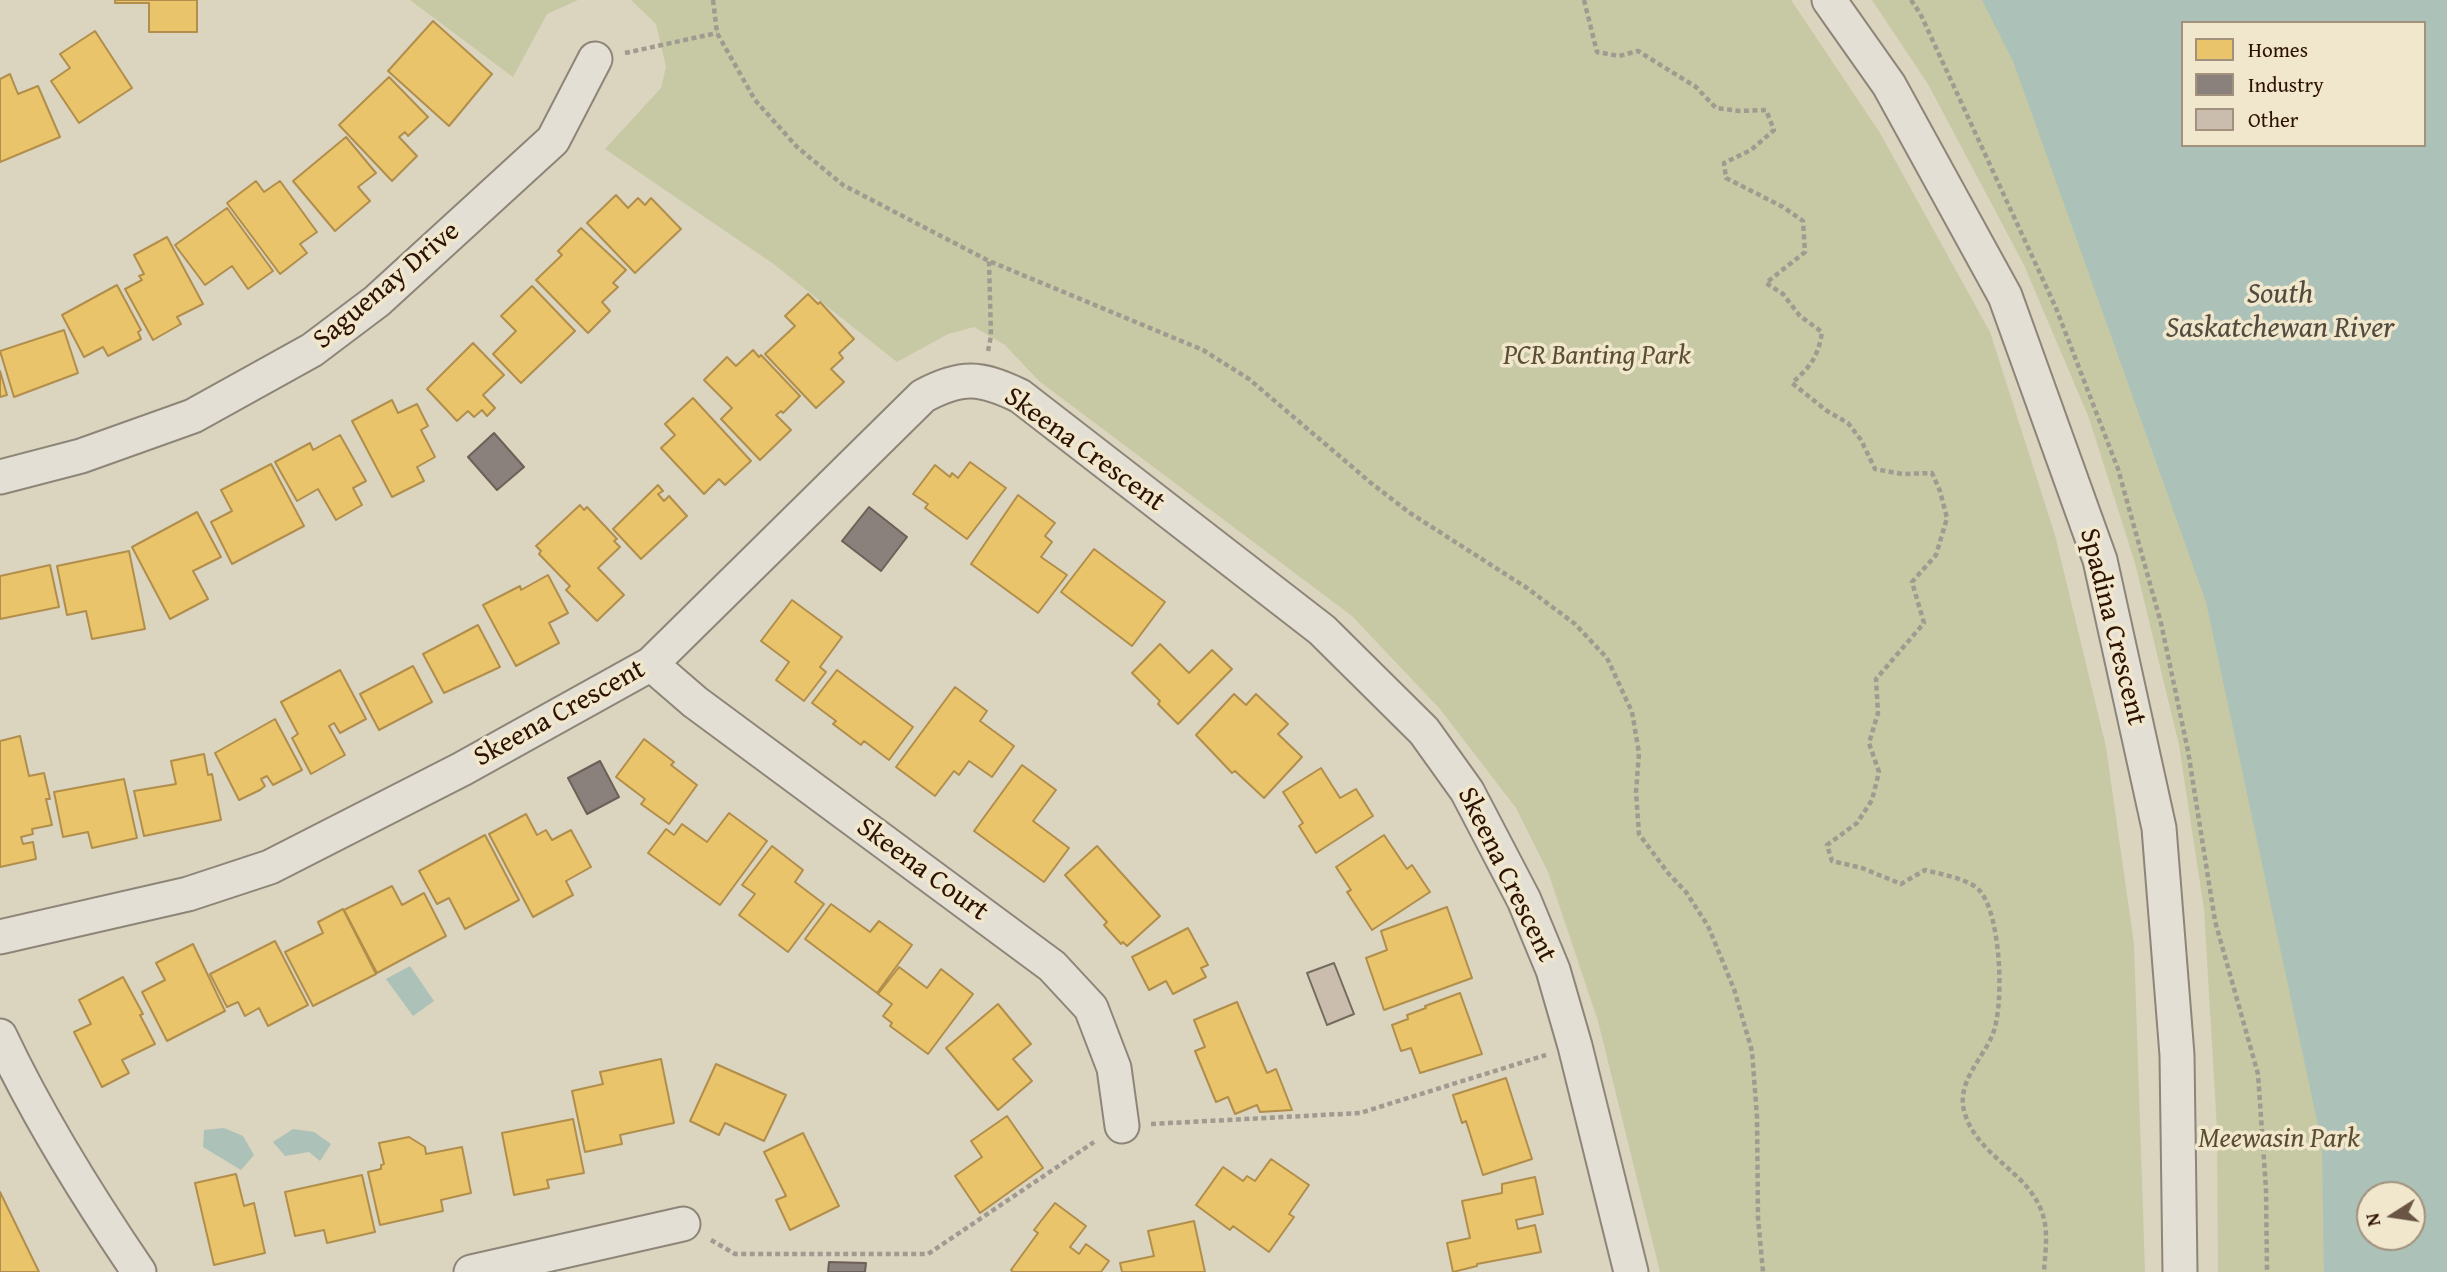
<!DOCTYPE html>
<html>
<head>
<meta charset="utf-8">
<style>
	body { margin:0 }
	#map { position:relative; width:2447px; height:1272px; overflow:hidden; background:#dbd4bf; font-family:"Gentium Book Plus",serif }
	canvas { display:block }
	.legend { position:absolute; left:2181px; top:21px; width:245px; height:126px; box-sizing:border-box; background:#f0e7cd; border:2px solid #a2917c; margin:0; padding:9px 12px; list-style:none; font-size:21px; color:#2d1102 }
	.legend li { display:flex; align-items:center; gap:14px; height:35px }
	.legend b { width:35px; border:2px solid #a2917c }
	.north { position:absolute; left:2356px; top:1181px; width:70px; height:70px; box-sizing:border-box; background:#f0e7cd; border:2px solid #a2917c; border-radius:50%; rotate:258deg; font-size:19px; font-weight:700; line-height:28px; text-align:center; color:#2d1102 }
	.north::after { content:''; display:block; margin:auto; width:24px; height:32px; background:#6a5544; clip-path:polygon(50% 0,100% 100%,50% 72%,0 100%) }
</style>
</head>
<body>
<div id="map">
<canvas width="2447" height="1272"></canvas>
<ul class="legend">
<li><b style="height:19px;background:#e9c46a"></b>Homes</li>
<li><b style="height:19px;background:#8a817c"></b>Industry</li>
<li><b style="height:19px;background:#cbbdad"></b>Other</li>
</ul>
<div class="north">N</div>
</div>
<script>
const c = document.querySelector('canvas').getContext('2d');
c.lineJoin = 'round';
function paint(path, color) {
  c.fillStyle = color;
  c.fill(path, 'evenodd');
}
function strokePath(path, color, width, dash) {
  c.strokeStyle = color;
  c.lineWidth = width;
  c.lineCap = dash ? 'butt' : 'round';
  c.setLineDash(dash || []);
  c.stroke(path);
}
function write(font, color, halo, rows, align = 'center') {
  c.font = font + ' "Gentium Book Plus",serif';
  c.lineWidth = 7;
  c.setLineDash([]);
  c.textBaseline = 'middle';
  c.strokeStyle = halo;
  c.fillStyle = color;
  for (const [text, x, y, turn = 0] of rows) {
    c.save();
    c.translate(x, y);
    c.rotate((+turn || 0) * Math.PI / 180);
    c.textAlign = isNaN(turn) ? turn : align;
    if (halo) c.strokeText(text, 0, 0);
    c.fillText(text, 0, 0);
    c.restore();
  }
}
const green = new Path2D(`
	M410,0H578L547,14L513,77Z
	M631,0H1791L1880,133L1990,332L2055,535L2106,747L2134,944L2145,1272H1660L1598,1021L1548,872L1516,808L1440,709L1352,616L1039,381L1005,345L974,327L948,334L897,362L775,265L605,149L661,88L666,67L656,24Z
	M1872,0H2015L2115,261L2293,899L2343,1272H2218L2217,1129L2204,909L2179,745L2135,563L2089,418L2024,265L1928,84Z`);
const water = new Path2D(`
	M1982,0H2447V1272H2324L2322,1144L2206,602L2013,61ZM2183,23H2424V145H2183ZM2412,1195V1237H2370V1195Z
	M410,966L434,1001L413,1016L386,979Z
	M224,1128L243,1136L254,1155L241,1170L203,1147L204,1130Z
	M293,1129L314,1132L331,1144L320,1161L309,1152L285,1156L273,1142Z`);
const homes = new Path2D(`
	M115,0H197V32H149V3H115Z
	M433,21L492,74L449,126L388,71Z
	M95,31L132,88L79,123L51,81L70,68L60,54Z
	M10,74L18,94L38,86L60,137L0,162V79Z
	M389,77L428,117L408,136L405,132L399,137L417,156L392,181L339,125Z
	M346,137L376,173L358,187L370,201L335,231L293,181Z
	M256,181L264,192L280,181L317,232L300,244L307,253L280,274L227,203Z
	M616,195L628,208L638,198L645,205L651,198L681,229L635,273L587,223Z
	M227,208L273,271L248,289L232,266L205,285L175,245Z
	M581,228L626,270L613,283L618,287L602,302L610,311L588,333L536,280L562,255L558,251Z
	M167,237L203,304L177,317L181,324L153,340L125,289L142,280L139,276L144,274L134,255Z
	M117,285L141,330L138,332L141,339L108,356L103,347L84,357L62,315Z
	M532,286L575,331L521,383L493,354L516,331L501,316Z
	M808,294L818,304L820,302L854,339L839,353L843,358L831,369L844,382L816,408L765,354L795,326L785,316Z
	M64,330L78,373L14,397L0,351Z
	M473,343L504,375L483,395L495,408L487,416L482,410L474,417L468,411L457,421L427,389Z
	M753,350L759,357L761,355L800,396L783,413L781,411L776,415L791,430L760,460L721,419L732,408L704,380L727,357L736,366Z
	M0,371L7,395L0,397Z
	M693,398L751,461L725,485L719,479L704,494L661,448L675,435L665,424Z
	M392,400L398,413L417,404L428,426L421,430L435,457L417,467L424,481L392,497L352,421Z
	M340,435L366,481L353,488L362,505L336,520L318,489L297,501L275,462L310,443L313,450Z
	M970,462L1006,488L967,539L925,508L928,504L913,494L935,465L950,477L952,473L958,478Z
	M271,464L304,526L232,564L211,522L232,511L221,490Z
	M658,485L663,491L658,494L664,501L669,496L687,516L641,559L613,529Z
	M1018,495L1055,523L1045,536L1052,542L1041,557L1067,575L1038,613L971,564Z
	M580,505L584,510L587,507L617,539L614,541L620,547L598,568L624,595L597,621L566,590L570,586L539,554L541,551L536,546Z
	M197,512L221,557L193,571L208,599L170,619L132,547Z
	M1094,549L1165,602L1132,646L1061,592Z
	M129,551L145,629L92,639L86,611L67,615L57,566Z
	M50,565L59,607L0,619V576Z
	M548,575L568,613L549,623L559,643L516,666L483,605L520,586L521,590Z
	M792,600L842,637L820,667L826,672L804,701L776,680L789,662L761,641Z
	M478,625L500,667L444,693L423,654Z
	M1160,644L1189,673L1212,650L1232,669L1178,724L1158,704L1160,701L1132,673Z
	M413,666L432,702L379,730L360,694Z
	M340,670L366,719L340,733L334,723L329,726L345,755L311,774L292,738L298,734L281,702Z
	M837,670L913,727L889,760L864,741L861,745L833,724L836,721L812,703Z
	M955,687L987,711L980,721L1014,746L992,777L969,761L959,775L954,771L935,796L896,767Z
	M1234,694L1246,705L1256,694L1288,724L1278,734L1302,757L1264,798L1235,771L1232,773L1196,735Z
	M275,719L302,770L273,785L267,776L261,779L265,786L260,790L239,800L215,753Z
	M20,736L29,776L44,773L50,799H46L52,825L32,829L33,834L21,837L23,844L33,842L36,859L0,867V741Z
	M644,739L674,762L671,765L697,785L669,824L641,804L645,799L616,777Z
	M204,754L208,775L212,774L221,820L144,836L134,791L176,784L171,761Z
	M1022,765L1056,790L1033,821L1069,848L1044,882L974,831Z
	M1321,768L1340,798L1356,789L1373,816L1316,853L1299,826L1303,823L1283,792Z
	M124,779L137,838L92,848L88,832L63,837L54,792Z
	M729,813L767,841L720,905L648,853L666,829L674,835L682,824L707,842Z
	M526,814L537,835L546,830L552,840L571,830L591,867L566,881L573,895L533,917L489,834Z
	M485,835L519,900L465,929L449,898L437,904L419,871Z
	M1384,835L1407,869L1412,865L1430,892L1372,930L1347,892L1351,890L1336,867Z
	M772,846L803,870L795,882L824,904L788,952L739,915L755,894L742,885Z
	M1097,846L1160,916L1127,946L1123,942L1121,944L1104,925L1107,922L1065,875Z
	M392,886L402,905L424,893L446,936L377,973L344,910Z
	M831,904L870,932L879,921L912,945L877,993L805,939Z
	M1447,907L1472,978L1384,1010L1366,958L1387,950L1381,931Z
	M343,909L376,974L313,1006L285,952L323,933L318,922Z
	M1188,928L1208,965L1201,968L1206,977L1173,994L1166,981L1149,990L1132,957Z
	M275,941L308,1005L268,1026L259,1008L245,1016L238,1002L227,1007L210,974Z
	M193,944L225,1011L167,1041L142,992L165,980L156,963Z
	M899,967L927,988L941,969L973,994L928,1054L890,1026L892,1023L883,1016L892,1004L878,994Z
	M123,977L143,1014L140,1015L155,1044L122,1060L129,1073L102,1087L74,1032L91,1024L79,1000Z
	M1460,993L1482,1054L1420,1073L1411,1048L1401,1051L1392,1025L1408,1019L1407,1015L1426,1008L1425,1006Z
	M1237,1002L1267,1073L1276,1069L1292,1110L1260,1112L1257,1105L1235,1114L1228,1097L1216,1102L1195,1051L1205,1047L1194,1020Z
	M998,1004L1031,1044L1013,1059L1032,1081L998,1110L946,1048Z
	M661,1059L674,1123L620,1135L622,1144L585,1152L572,1091L603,1084L600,1072Z
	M716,1064L786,1095L764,1141L725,1123L719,1135L690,1121Z
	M1506,1078L1532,1159L1483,1175L1466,1121L1462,1123L1453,1095Z
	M1007,1116L1043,1168L980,1213L955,1176L982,1157L971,1141Z
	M573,1119L584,1173L547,1180L549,1188L514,1195L502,1133Z
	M803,1133L839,1206L790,1230L776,1200L786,1196L764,1152Z
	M409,1137L425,1147L426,1154L462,1147L471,1193L441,1200L443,1211L380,1225L368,1172L381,1169V1165L384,1164L379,1143Z
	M1271,1159L1309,1185L1289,1214L1294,1217L1269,1252L1233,1226L1230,1230L1196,1205L1223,1167L1243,1181L1247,1176L1255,1181Z
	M236,1174L244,1206L254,1203L265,1253L214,1265L195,1183Z
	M362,1175L375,1232L327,1243L324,1230L295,1236L285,1192Z
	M1535,1177L1543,1214L1516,1220L1518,1229L1535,1225L1541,1252L1477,1264V1266L1453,1272L1447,1243L1470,1238L1462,1201L1502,1193V1184Z
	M0,1192L39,1272H0Z
	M1055,1203L1086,1226L1070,1247L1079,1254L1086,1244L1109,1261L1101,1272H1013L1011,1270L1038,1233L1034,1230Z
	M1194,1221L1205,1272H1122L1120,1263L1154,1256L1148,1231Z`);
const industry = new Path2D(`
	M494,433L524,467L497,490L468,457Z
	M869,507L907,537L881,571L842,541Z
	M600,761L619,797L587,814L568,778Z
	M829,1262L866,1263L865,1272H828Z`);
const building = new Path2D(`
	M1334,963L1354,1014L1327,1025L1307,973Z`);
const path = new Path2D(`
	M713,0L717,33L755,100L797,147L843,185L989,261L1203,350L1249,379L1371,483L1410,513L1527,588L1575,624L1607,658L1632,712L1639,753L1636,792L1639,834L1668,873L1686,892L1708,926L1734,989L1752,1051L1757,1117L1758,1218L1763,1272
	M1584,0L1597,52L1619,56L1638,51L1696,87L1716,108L1740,111L1766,110L1774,130L1751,150L1724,163L1726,178L1783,207L1803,221L1805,252L1766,283L1783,294L1800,316L1822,332C1818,357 1811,366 1792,383L1827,411L1848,423L1861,440L1875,469L1902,474L1932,473L1940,491L1947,518L1936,555L1912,582L1924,623L1876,679L1878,713L1869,743L1879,772L1872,800L1857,823L1827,845L1832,861L1862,868L1901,884L1925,870C1940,874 1970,879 1980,891C2001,915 2005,1007 1992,1036C1981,1061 1955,1084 1965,1114C1979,1159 2033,1173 2044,1219C2048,1235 2045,1255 2044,1272
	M1911,0L1920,13L2056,308L2118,469L2161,623L2188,751L2215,921L2258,1074L2266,1189L2267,1272
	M625,53L717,33
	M988,351L991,336L989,261
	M1151,1124L1360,1113L1546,1055
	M711,1240L735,1254H928L1094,1142`);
const minor = new Path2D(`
	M1829,0L1889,85L2005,296L2100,560L2159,828L2177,1055L2180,1272
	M0,477L81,456L193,416L312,350L377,301L553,140L595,59
	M651,664L695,702L1052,966L1091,1008L1114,1068L1122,1126
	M0,937L188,894L270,867L462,769L651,664L923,396C962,375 981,377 1020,396L1322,630L1424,731L1467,791L1524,900L1553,970L1575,1046L1631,1272
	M0,1036C39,1119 88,1197 139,1272
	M471,1272L683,1224`);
const streetNames = [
	["Saguenay Drive",387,286,-40],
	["Skeena Crescent",1084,450,36],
	["Spadina Crescent",2112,627,76],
	["Skeena Crescent",560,714,-29],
	["Skeena Court",922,870,36],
	["Skeena Crescent",1506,875,64]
];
const parkNames = [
	["PCR Banting Park",1597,357],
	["Meewasin Park",2279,1140]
];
const waterNames = [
	["South",2280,295],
	["Saskatchewan River",2280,329]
];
paint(green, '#c6c9a4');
paint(water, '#acc1b7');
paint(homes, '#e9c46a');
strokePath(homes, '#b18e4b', 2);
paint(industry, '#8a817c');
strokePath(industry, '#6e5f57', 2);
paint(building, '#cbbdad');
strokePath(building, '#746b5f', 2);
strokePath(minor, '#8d8578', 37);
strokePath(path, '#a09a90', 4.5, [5, 3.5]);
strokePath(minor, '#e4dfd4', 33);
write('28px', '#2d1102', '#f0e7cd', streetNames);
write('italic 28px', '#5c4e33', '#f0e7cd', parkNames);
write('italic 30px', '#524c40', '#f0e7cd', waterNames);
</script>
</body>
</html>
